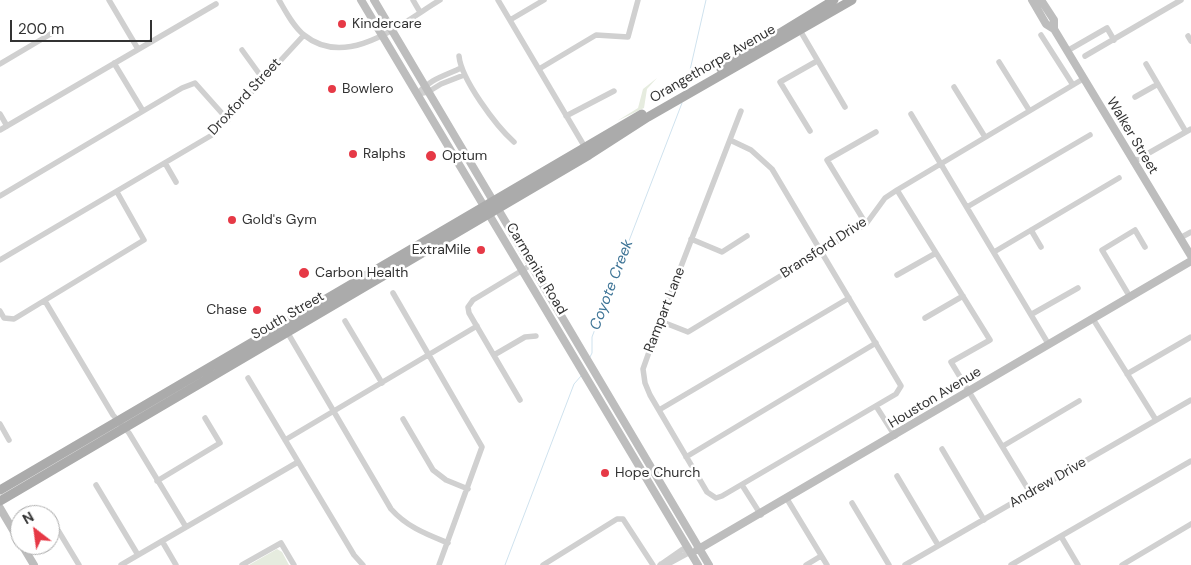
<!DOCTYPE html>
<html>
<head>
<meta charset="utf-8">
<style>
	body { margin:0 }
	#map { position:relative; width:1191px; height:565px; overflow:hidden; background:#fff; font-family:"DM Sans",sans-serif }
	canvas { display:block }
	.north { position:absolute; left:10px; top:505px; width:50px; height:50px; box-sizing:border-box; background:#fff; border:1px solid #adadad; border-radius:50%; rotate:330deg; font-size:14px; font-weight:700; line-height:20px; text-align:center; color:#333 }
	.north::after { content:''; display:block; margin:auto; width:18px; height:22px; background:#e63946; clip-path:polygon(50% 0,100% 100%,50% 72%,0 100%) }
	.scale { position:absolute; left:10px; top:20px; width:142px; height:22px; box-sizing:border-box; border:2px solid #333; border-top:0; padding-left:6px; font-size:15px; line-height:18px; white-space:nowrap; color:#333; -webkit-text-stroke:4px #fff; paint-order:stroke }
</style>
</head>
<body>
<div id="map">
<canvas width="1191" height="565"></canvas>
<div class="north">N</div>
<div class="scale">200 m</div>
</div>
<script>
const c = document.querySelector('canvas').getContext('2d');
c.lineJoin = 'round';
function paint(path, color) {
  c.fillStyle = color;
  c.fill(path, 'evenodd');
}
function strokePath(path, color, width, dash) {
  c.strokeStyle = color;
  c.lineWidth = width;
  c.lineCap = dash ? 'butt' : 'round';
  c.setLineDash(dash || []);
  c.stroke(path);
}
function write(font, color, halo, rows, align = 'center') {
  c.font = font + ' "DM Sans",sans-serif';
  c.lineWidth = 5;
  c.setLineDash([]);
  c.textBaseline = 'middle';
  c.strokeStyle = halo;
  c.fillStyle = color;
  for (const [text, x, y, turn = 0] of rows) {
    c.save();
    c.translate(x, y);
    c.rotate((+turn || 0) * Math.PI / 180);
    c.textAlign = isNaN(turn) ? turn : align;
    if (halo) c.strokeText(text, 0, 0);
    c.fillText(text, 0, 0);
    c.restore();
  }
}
const green = new Path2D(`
	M657,78L647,89L644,108L617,121L638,108L643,89Z
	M277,549L282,552L289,565H249Z`);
const stream = new Path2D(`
	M685,92L706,0
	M589,359L592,353V337L682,103
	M505,565L574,384L581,376`);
const street = new Path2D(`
	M109,0L138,49
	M279,0C286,12 293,26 304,35C347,70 402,23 440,0
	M413,0L420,12
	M498,0L586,149
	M510,20L544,0
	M798,27L845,107
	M1041,35L1073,85
	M1188,36L1191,41
	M242,50L263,79
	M1067,51L1107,28L1114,40
	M459,56C461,79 496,126 514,142
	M1085,56L1181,0
	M999,62L1029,110
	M114,63L143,111
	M0,64L59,29
	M1146,64L1186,132
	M539,69L596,35L628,37L638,0
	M954,87L985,137
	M417,94C430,79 444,76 461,68
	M417,94L428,92L441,84L464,75
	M1135,97L1158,84
	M0,114L7,126
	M911,114L1049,345
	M566,116L614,91
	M0,130L216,4
	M810,131L780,82L817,61
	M730,140L751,150L772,169L901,386L896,394L722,496L716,498L707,492L650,395L645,383L643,369L660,321L741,111
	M1133,162L1191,129
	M165,163L176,182
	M897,190L990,340L951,362L1031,494
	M0,196L182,88L195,83L228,120
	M967,207L1090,135
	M866,224L827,160L876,132
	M1031,230L1041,247
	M1180,238L1191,232
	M691,239L722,252L747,236
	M994,252L1119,178
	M0,260L212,135L304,35
	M897,275L936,253
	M393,293L482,447L439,565
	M1130,297L1102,250L1135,230L1145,247
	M45,301L113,415L129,433L186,527
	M0,311L4,318L14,319L144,240L117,192
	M1032,314L1078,288
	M925,318L963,296
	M1093,319L1156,420
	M345,321L382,383
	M660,321L688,332L866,224L885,198L897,190L1083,79
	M286,330L391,509C407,527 426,534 448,543
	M494,355L525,337L536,336
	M1127,374L1191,337
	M248,378L354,555L363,565
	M520,400L469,313L468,307L473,300L531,265
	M876,406L895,436
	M659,410L849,298
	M403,419L433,470L446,480L468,489
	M0,424L9,440
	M285,440L477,326
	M1003,446L1079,401
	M942,449L984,520
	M686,457L876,343
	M897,476L938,545
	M157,481L220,443L205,418
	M96,485L138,555
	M742,485L761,515
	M787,499L827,565
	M852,503L889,565
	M50,517L79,565
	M1062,538L1078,565
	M162,541L176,565
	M661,564H668L690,552
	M121,565L298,462
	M242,565L281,543L294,565
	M543,565L617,519H623L653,565
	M660,565L683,549L690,552
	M806,565L821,556
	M905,565L1191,400
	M1011,565L1191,461
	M1122,565L1191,524`);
const secondary = new Path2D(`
	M361,0L698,565
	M374,0L709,565
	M1032,0L1046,24L1054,29L1191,256
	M1041,0L1054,20V29
	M0,508L20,542
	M22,545L34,565
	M697,550L1191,261`);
const primary = new Path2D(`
	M721,69L834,0
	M0,490L642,114
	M0,501L589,155L648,117L852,0`);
const markers = [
	[342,24,5,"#e63946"],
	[332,89,5,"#e63946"],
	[353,154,5,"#e63946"],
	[431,156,6,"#e63946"],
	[232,220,5,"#e63946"],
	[481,250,5,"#e63946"],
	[304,273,6,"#e63946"],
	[257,310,5,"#e63946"],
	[605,473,5,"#e63946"]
];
const poiNames = [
	["Kindercare",352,24],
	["Bowlero",342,89],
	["Ralphs",363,154],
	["Optum",442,156],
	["Gold's Gym",242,220],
	["ExtraMile",471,250,"right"],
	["Carbon Health",315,273],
	["Chase",247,310,"right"],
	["Hope Church",615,473]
];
const streetNames = [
	["Orangethorpe Avenue",713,64,-30],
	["Droxford Street",245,97,-47],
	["Walker Street",1132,136,59],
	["Bransford Drive",824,248,-33],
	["Carmenita Road",536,269,59],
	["Rampart Lane",665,310,-69],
	["South Street",288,316,-30],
	["Houston Avenue",935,398,-31],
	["Andrew Drive",1048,483,-30]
];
const waterNames = [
	["Coyote Creek",612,285,-69]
];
paint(green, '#e6ecdf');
strokePath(stream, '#cfe2ee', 1);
strokePath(street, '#d0d0d0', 5.5);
strokePath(secondary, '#bdbdbd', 8);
strokePath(primary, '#ababab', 9);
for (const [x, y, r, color] of markers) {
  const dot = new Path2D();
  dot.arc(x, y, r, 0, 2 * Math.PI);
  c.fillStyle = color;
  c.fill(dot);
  strokePath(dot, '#fff', 2);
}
write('14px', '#333', '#fff', poiNames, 'left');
write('14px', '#333', '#fff', streetNames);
write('italic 15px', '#3f7597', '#fff', waterNames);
</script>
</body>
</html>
